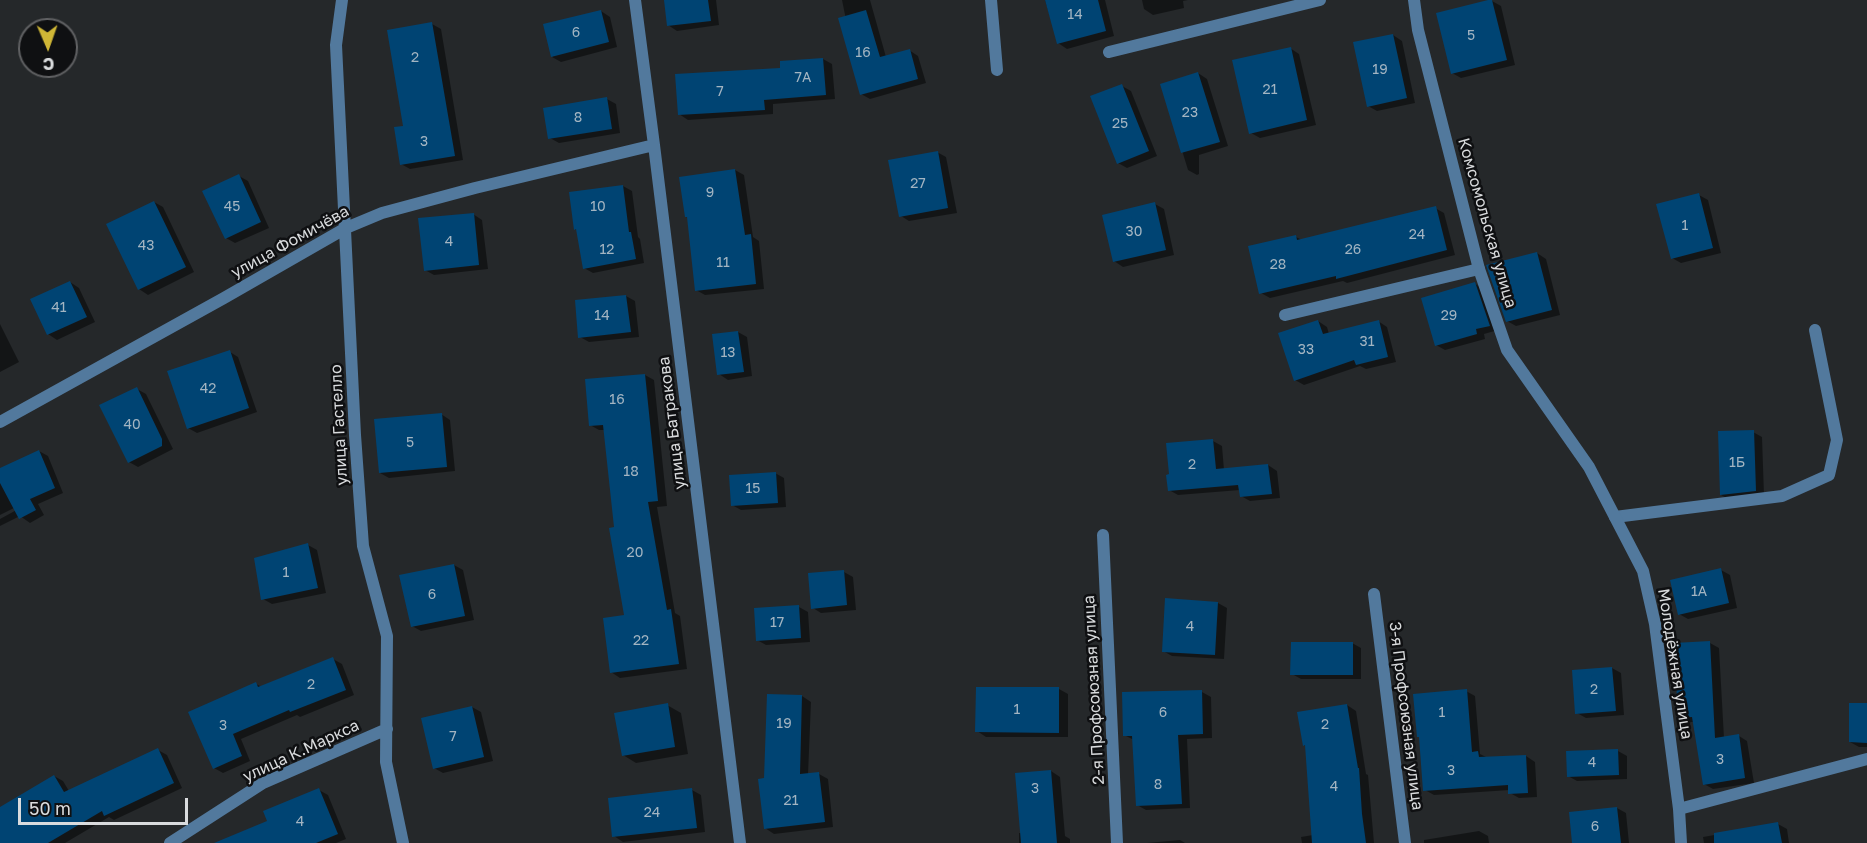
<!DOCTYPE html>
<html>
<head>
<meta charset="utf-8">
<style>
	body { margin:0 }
	#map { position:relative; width:1867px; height:843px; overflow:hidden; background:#25282a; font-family:"Golos Text",sans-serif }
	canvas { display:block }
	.north { position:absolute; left:18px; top:18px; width:60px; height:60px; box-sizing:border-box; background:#0f1012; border:2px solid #606163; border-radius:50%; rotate:178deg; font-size:16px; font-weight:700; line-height:24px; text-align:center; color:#d9dbdd }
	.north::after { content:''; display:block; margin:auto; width:21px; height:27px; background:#d0b736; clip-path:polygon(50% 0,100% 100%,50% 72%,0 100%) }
	.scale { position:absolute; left:18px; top:798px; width:170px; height:27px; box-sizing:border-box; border:3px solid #d9dbdd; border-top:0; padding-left:8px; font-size:18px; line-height:21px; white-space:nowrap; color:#d9dbdd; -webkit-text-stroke:4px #0f1012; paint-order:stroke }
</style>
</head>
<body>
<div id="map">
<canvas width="1867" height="843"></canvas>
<div class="north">С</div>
<div class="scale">50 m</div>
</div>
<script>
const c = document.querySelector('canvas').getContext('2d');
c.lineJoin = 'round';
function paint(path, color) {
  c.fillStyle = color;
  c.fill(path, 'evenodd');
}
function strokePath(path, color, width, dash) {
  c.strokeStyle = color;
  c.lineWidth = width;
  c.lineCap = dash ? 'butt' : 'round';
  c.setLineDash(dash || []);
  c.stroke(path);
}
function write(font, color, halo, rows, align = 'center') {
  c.font = font + ' "Golos Text",sans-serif';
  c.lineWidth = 5;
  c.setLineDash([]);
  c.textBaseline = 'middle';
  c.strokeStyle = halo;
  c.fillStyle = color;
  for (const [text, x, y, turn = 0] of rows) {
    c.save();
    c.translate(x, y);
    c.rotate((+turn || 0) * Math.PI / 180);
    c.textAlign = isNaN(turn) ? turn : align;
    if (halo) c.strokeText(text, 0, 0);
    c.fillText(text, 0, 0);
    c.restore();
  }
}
const shadow = new Path2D(`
	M665,0H716L719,25L677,31L668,25Z
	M842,0H870L886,57L909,50L918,56L926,83L870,99L861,94Z
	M1045,0H1105L1114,36L1067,49L1058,43Z
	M1142,0H1188L1183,1L1184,8L1153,15L1144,9Z
	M1492,1L1501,6L1515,65L1461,78L1452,73Z
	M601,11L610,17L617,47L561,62L552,57Z
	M432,24L441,29L463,160L410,169L401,164L405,127Z
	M1393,35L1402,41L1415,103L1377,111L1368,106Z
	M1290,48L1299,54L1316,125L1260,138L1251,133Z
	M823,59L832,64L835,99L773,104V114L688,120L679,114L782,69L781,63Z
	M1198,73L1207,79L1228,146L1199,155V174L1197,175L1188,170L1162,85Z
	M1122,86L1131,91L1157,156L1127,168L1118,163Z
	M607,99L616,104L620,133L559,143L550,138Z
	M937,152L946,157L957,213L909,221L901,216Z
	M735,170L744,175L753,237L759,241L764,289L705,295L696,290L689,218L686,217Z
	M239,176L248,181L269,228L235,243L226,238Z
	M623,186L632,191L638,237L640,239L644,263L593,273L584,268L578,230L575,229Z
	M1699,195L1708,200L1721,253L1681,263L1672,258Z
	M154,202L163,207L194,272L148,295L139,289Z
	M1155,204L1164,209L1174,255L1123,267L1114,261Z
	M1435,208L1444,213L1455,255L1347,283L1343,281L1270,298L1261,293L1296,237L1302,240Z
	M473,214L482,220L488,269L434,275L425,270Z
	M1537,253L1546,259L1560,315L1516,326L1507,321Z
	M70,282L79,288L95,322L57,340L48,334L32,300Z
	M1475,284L1484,289L1498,330L1484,334L1485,339L1445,350L1436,345Z
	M626,296L635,301L639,337L589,342L580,337Z
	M1318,321L1327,327L1329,334L1378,321L1387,327L1396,362L1366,369L1360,366L1304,385L1295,380Z
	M0,324L19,362L0,372Z
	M738,332L747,337L752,376L728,380L719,374Z
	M230,352L238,357L257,412L197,433L188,428Z
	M645,375L654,380L667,506L657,507L675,613L680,616L687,669L620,678L611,672L626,617L605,430H599L590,425Z
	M137,389L146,394L173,449L138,467L129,462Z
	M441,414L450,420L455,471L389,478L380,473Z
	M1753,432L1762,437L1764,495L1730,500L1721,495Z
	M1213,441L1222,446L1224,470L1268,465L1277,471L1280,498L1250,501L1241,496L1240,490L1178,495L1169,490Z
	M39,451L48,456L63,493L38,504L44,515L30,523L20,516L0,526V519L22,507L20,505L0,515V470Z
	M775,473L784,478L786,507L741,510L732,505Z
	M308,545L317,550L326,593L272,604L263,599Z
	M454,565L463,570L474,620L421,631L412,626Z
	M1721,570L1730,575L1737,608L1688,619L1679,614Z
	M844,572L853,577L856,610L821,613L813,608Z
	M1218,603L1227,608L1224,659L1172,656L1163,651Z
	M799,607L808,612L810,642L766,645L757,640Z
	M1352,643L1361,648V679H1301L1292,674Z
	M1710,643L1719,648L1724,738L1739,736L1747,741L1754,783L1713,789L1704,784L1694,722H1688L1679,717Z
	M333,659L342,664L354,695L300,717L297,715L241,739L250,761L223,773L214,768L256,684L262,687Z
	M1612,668L1621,673L1624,715L1586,718L1577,713L1573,671Z
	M1059,689L1068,694V737H986L977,731Z
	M1466,691L1475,696L1480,754L1488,758L1526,756L1535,762L1537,797L1519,798L1510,793V790L1434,795L1425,790Z
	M1202,692L1211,697L1212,738L1187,739L1190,808L1146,810L1137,805L1134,740L1124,735Z
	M802,696L811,702L808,775L819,774L828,779L833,827L774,834L765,828L766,780Z
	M667,705L681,713L688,754L636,763L623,755Z
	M1347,705L1356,711L1366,774L1368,775L1374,843H1302L1301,837L1313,835L1307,746L1304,745Z
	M1867,705V747H1859L1850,742Z
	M472,707L481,712L493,761L443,773L434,768Z
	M158,750L167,755L182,788L114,820L109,817L65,843H0V808L54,776L63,781L69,791Z
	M1618,751L1627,756V779L1577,781L1568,776Z
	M1051,771L1060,777L1065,836L1070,839V843H1019V833H1021Z
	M319,790L328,795L346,839L336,843H218L269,821Z
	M692,790L701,795L705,832L623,842L614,836Z
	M1617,808L1626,813L1629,843H1574Z
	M1778,824L1787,829L1789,843H1704L1703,837Z
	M1479,831L1488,836L1489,843H1424V840Z
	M1180,840L1185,843H1147Z`);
const building = new Path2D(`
	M664,0H708L711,21L667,26Z
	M1045,0H1098L1106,31L1057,44Z
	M1488,0H1492L1507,60L1451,74L1436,13Z
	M601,10L609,42L551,57L543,24Z
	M866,10L880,57L910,49L918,79L860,95L838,18Z
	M432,22L455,156L400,165L394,127L403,126L387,30Z
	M1393,34L1407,98L1367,107L1353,42Z
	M1291,47L1307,120L1249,134L1232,60Z
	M823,58L826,95L764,100L765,110L678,115L675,74L780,68V61Z
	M1198,72L1220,142L1181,153L1160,84Z
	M1122,84L1149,151L1117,164L1090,96Z
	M607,97L612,129L548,139L543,108Z
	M938,151L948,208L899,217L888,160Z
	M735,169L745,235L751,234L756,284L695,291L687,217H685L679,177Z
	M239,174L261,222L225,239L202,191Z
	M623,185L629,232H631L636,259L583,269L576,229L574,230L569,192Z
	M1699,193L1713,248L1671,259L1656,204Z
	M154,201L186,267L138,290L106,224Z
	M1155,202L1166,250L1113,262L1102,215Z
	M1436,206L1447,250L1336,279V276L1259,294L1248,246L1296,235L1297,240Z
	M474,213L479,265L424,271L418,218Z
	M1537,252L1552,310L1506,322L1486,265Z
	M70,281L87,317L47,335L30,299Z
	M1475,282L1490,326L1476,329L1477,334L1435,346L1421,298Z
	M626,295L631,332L578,338L575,300Z
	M1318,320L1323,334L1379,320L1388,357L1356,365L1354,360L1294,381L1278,333Z
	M738,331L744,372L717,375L712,334Z
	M230,350L249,408L187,429L167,371Z
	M645,374L658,501L648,502L667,610L671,609L679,664L610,673L603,618L624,615L609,528L614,527L603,425L589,426L585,379Z
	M137,387L162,439V446L128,463L99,405Z
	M442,413L447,467L379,473L374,419Z
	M1754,430L1756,491L1720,495L1718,431Z
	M1213,439L1216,469L1268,464L1272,494L1240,497L1238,485L1168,491L1166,475L1169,474L1166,443Z
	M39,450L55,488L30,499L36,510L19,519L0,483V468Z
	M776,472L778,503L731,506L729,475Z
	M308,543L318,588L261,600L254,558Z
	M454,564L465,616L411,627L399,575Z
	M1721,568L1729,603L1678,615L1670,580Z
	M844,570L847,605L811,609L808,573Z
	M1165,598L1218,602L1215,655L1162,652Z
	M799,605L801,638L756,641L754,608Z
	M1710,641L1715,738L1739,734L1745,778L1703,785L1692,717L1678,718L1674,643Z
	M1291,642H1353V675H1290Z
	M333,657L346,690L290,712L289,710L233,734L242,756L213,769L188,712L256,682L258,687Z
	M1612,667L1616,711L1575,714L1572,670Z
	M976,687H1059V733L975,732Z
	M1467,689L1472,752L1478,751L1479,757L1526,755L1528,793L1508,794V785L1423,791L1419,737H1417L1413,694Z
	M1202,690L1203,734L1178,735L1182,804L1136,806L1132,736H1123L1122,692Z
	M767,694L802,695L800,774L819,772L825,822L764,829L758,779L764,778Z
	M668,703L675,747L622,756L614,713Z
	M1849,703H1867V743L1849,742Z
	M1347,704L1358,768H1359L1362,814L1366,843H1312L1305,745L1303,746L1297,712Z
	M472,706L484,757L433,769L421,718Z
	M158,748L174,783L104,816L102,811L48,843H0V807L54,775L64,792Z
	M1618,749L1619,775L1567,777L1566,751Z
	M1051,770L1057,843H1021L1015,773Z
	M319,788L338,834L316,843H214L267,821L263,811Z
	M692,788L697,828L612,837L608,798Z
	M1617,807L1621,843H1572L1569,812Z
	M1778,822L1782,843H1714V833Z`);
const service = new Path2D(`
	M1285,315L1479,269
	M1615,517L1782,496L1829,475L1837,440L1815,330`);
const minor = new Path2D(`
	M342,0L336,45L355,435L363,546L387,636L386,762L403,843
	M635,0L654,145L740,843
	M991,0L997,70
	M1414,0L1418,30L1479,269L1507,350L1589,467L1643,571L1655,624L1679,809L1681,843
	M1109,52L1320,0
	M0,422L224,298L346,228L382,213L475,188L654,145
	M1103,535L1117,843
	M1374,594L1405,843
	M1679,809L1867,759
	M170,843L263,783L387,729`);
const numberNames = [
	["14",1075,15],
	["6",576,33],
	["5",1471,36],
	["16",863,53],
	["2",415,58],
	["19",1380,70],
	["7А",803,78],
	["21",1270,90],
	["7",720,92],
	["23",1190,113],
	["8",578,118],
	["25",1120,124],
	["3",424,142],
	["27",918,184],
	["9",710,193],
	["45",232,207],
	["10",598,207],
	["1",1685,226],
	["30",1134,232],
	["24",1417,235],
	["4",449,242],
	["43",146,246],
	["12",607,250],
	["26",1353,250],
	["11",723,263],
	["28",1278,265],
	["41",59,308],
	["14",602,316],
	["29",1449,316],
	["31",1367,342],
	["33",1306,350],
	["13",728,353],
	["42",208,389],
	["16",617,400],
	["40",132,425],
	["5",410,443],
	["1Б",1737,463],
	["2",1192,465],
	["18",631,472],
	["15",753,489],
	["20",635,553],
	["1",286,573],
	["1А",1699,592],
	["6",432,595],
	["17",777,623],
	["4",1190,627],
	["22",641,641],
	["2",311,685],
	["2",1594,690],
	["1",1017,710],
	["6",1163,713],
	["1",1442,713],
	["19",784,724],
	["2",1325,725],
	["3",223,726],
	["7",453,737],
	["3",1720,760],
	["4",1592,763],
	["3",1451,771],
	["8",1158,785],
	["4",1334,787],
	["3",1035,789],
	["21",791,801],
	["24",652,813],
	["4",300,822],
	["6",1595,827]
];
const streetNames = [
	["Комсомольская улица",1487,223,74],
	["улица Фомичёва",290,242,-29],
	["улица Батракова",672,423,-97],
	["улица Гастелло",339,425,-93],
	["Молодёжная улица",1675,664,81],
	["2-я Профсоюзная улица",1094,690,-93],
	["3-я Профсоюзная улица",1406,716,83],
	["улица К.Маркса",301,751,-25]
];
paint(shadow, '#0007');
paint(building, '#004473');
strokePath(service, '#52799d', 12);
strokePath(minor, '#52799d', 12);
write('14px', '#a3b5c2', null, numberNames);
write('16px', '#d9dbdd', '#0f1012', streetNames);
</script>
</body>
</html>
